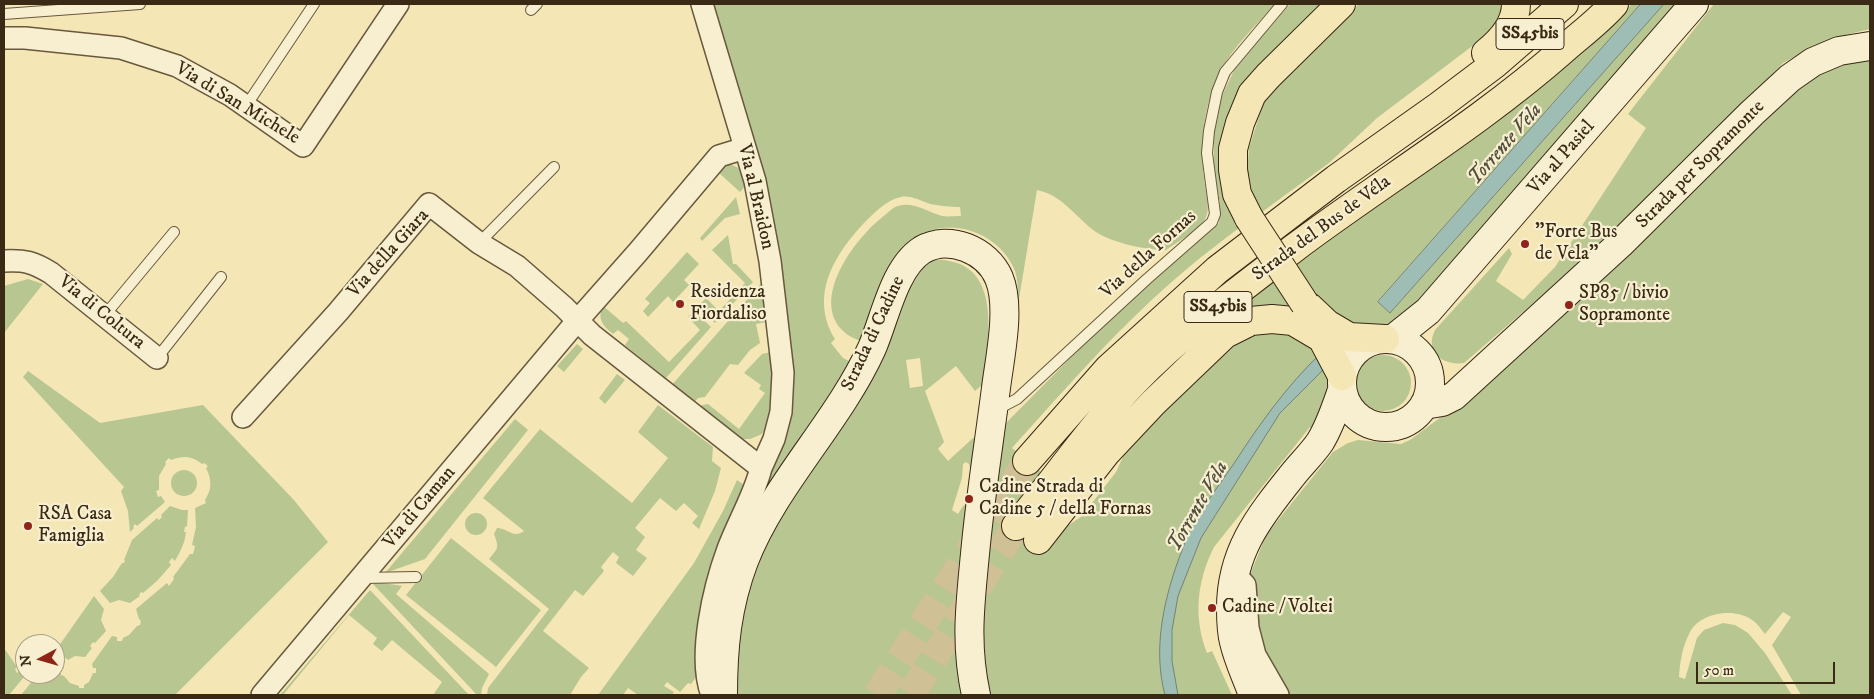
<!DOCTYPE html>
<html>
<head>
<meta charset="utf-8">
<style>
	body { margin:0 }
	#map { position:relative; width:1874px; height:699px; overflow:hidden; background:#f5e6b6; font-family:"IM FELL DW Pica",serif }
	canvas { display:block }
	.frame { position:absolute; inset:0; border:5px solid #392915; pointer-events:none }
	.north { position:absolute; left:15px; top:634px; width:50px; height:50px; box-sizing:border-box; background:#f8efd0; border:1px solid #aca085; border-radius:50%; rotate:264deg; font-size:14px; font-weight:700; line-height:20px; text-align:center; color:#392915 }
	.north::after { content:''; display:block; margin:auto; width:18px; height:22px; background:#8f2418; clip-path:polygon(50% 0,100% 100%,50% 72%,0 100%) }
	.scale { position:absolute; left:1696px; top:662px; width:139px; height:22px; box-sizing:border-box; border:2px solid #392915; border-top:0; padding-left:6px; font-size:15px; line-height:18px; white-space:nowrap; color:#392915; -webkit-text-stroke:4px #f8efd0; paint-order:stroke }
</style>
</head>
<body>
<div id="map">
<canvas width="1874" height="699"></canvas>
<div class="frame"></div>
<div class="north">N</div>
<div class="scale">50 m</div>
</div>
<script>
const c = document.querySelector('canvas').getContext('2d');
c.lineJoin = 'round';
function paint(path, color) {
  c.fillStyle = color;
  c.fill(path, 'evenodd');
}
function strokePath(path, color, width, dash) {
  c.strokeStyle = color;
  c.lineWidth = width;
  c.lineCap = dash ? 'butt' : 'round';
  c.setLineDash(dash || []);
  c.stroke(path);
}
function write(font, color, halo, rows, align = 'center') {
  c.font = font + ' "IM FELL DW Pica",serif';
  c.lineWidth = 4.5;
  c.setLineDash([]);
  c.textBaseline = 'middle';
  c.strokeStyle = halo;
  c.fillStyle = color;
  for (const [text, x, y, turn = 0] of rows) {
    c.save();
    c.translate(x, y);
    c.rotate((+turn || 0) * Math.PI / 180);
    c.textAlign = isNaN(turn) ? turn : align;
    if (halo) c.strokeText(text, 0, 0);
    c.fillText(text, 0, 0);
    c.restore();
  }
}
const green = new Path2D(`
	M708,4H1275C1252,30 1223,56 1212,90C1202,121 1200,153 1205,185C1206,195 1211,209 1205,219C1197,232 1178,241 1166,250C1146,250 1113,243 1096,232C1076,218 1063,195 1037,190L1016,317C1017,302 1020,286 1015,271C999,230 941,212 908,244C901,251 898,263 895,271C885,294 874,318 864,341C855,340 848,336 841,329C811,295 858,235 885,215C889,212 893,207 898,206C913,201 928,212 942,216C948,217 955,216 961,216L960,207C950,207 940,206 930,204C921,201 911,195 901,197C886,200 874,213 864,223C834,255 809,296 835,339L831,343L843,358L853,363L746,531L789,386Z
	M1290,4H1322L1252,72L1239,93L1224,128L1220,154L1227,202L1239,228C1222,241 1204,254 1188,268C1123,322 1068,386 1012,448L1041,472L1006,519L1060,531L1082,516L1116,472L1128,446L1229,342L1265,325L1310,342C1316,352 1324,363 1327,374C1332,394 1322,413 1316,431L1310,427L1214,547C1197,581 1193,617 1207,653L1212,651L1232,695H988L981,669L982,581L1001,428L1123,305L1219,223L1220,204L1214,169V134L1222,96L1236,66Z
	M1359,4H1504L1497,25L1483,38L1377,118L1329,163L1262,212L1250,193L1247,175L1249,148L1264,101L1281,81Z
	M1632,4H1641L1378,302L1390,313L1664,4H1678L1410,315L1390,327H1349L1317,296L1296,265C1360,219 1424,173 1487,126C1538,88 1588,49 1632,4Z
	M1714,4H1870V29L1849,34L1814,46L1783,63L1685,164L1581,266L1552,287L1464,363C1443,366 1424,352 1435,330L1509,248L1512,254L1496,281L1523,300L1555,267L1646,128L1628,114Z
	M1870,57V695H1801L1772,645L1791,617L1783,612L1765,634C1761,629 1757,623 1752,620C1734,607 1700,613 1690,632C1682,647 1680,662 1679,677L1685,679L1697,638L1704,630L1723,623L1735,625L1748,633L1765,653L1792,695H1282L1262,662L1249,588L1250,575L1266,535L1333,452L1348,443L1358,440L1401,444L1410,440L1449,411L1768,110L1776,109L1789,96L1787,91L1830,65Z
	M730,164L743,170L748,183L740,192L719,173L709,185L707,183L718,169Z
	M736,197L740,214L725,218L702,241L700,238Z
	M728,235L733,264H736L753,282L715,323L698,307L706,298L719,311L745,283L712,250Z
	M687,252L699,264L684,280L689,285L673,302L668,296L648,317L643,311L650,303L645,299Z
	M935,260C943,259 949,261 957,263C1002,278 987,350 982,385L975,391L956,366L925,391L944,442L938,449L948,461L973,438H976L971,472L969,464L966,462L963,464L962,478L952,510L958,514L963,506L967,504V695H732L734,643L760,547L886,349L905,298L916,275L923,267ZM920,358L923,386L910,388L906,360Z
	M28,279L43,284L4,333V286Z
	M765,279L772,321L756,324L760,343L750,350L738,365L730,364L705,397L698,398L693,404L670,387Z
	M1274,282L1295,311L1232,315Z
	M602,305L623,323L626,321L669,362L700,330L688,317L694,311L711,327L666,378L625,345L629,339L618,330L613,334C602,325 598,320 602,305Z
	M577,344L583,349L564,372L557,366Z
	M771,352L778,383L768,426L762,434L750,439H739L699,409L702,405L708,404L739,429L765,393L759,389L761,385L744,373L762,354Z
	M1355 383a28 28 0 1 1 56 0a28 28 0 1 1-56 0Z
	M28,371L100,423L203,405L293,499L328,542L175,695H21L38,674H55V660L64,666V668L61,670V675L64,676L70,683L79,686V688H84V685L89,682L93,673H96V668H93L92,664L112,636L117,637V641H122L123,638L129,635L137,626L140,625L141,621L139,619L136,609L167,583L169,586L174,579L173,577L190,554H193L195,546L192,545L196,527L195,508L206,503L205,500C212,489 212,480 206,468L208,466L204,463L202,464C193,456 183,455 171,460L169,458L165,462L166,464L159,476V490L156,491L158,497L161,496L165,502L137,526L135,524L133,527L134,528L130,532L128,511L121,491L124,487L23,377Z
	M617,374L625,380L605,404L599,398Z
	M658,405L713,447L712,461L721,468L715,491L699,529L692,523L698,516L684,503L676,511L660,498L635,528L645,537L636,550L647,558L633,576L616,563L619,557L613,552L601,567L604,571L583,596L575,590L543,631L589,668L581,677L570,695H487L488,688L549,609L489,559C499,547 499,548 494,534L497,528C507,528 514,539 524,531L483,498L540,429L632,503L668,458L638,432Z
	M515,419L528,430L425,559L385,573Z
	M171 483a13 13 0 1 1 26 0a13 13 0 1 1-26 0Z
	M737,480L748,488L702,669L691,684L688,683L680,692L667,682L664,686L674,692L672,695H638L628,688L623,695H598L694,563L723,511Z
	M170,506L182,510H188L187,526L185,527L184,532H186C185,543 180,552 175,561L172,558L169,562L171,565L158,580L143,593L141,592L139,595L140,596L130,603L119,600L110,603L100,591L113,577L122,563H124L125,560H124L132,540L157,518L159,520L162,517L161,515Z
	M465 524a11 11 0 1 1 22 0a11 11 0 1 1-22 0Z
	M451,538L541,610L496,667L406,595Z
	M377,582L402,586L396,594L489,674L482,688L481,695H477L373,584Z
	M370,590L469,695H433L442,682L392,640L382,651L373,644L377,638L349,615L283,695H280Z
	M94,596L104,609L101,620L106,631L95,643L93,642L90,646L92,648L85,657L75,656L68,660L56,650Z
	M4,648L17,667L15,669L17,673L20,671L24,677L9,695H4Z`);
const water = new Path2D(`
	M1641,4H1664L1390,313L1378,302Z
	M1320,354L1325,368L1280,413L1201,538L1178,596L1172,630V661L1178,695H1165C1153,651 1163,603 1178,561C1182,551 1185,541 1189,532C1202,508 1219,485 1235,462C1260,423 1287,386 1320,354Z`);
const highwayTunnel = new Path2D(`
	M877,695L1027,461
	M911,695L1016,526`);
const lane = new Path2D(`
	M531,10L537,4
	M4,14L140,4
	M246,106L314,4
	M479,243L554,167
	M105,315L174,232
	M157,358L221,277
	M996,410L1017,399L1147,279L1212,222L1215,214L1207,153L1209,131L1217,92L1225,72L1282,4
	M363,578L416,577`);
const street = new Path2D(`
	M702,4L755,181L770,261L783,373L781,412L774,439L761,468C754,496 738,522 728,549C714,587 697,657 712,695
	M4,38H25L121,48L177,66L230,95L303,146L398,4
	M4,261C25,260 33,262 51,273L157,358
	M243,417L338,312L429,204L479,243L517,266L564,307L592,335L761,468
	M1234,573L1245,585L1248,628L1255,655L1278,695
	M262,695L577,321L638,252L719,156L745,148`);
const secondary = new Path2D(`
	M1393,339L1428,311L1694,4
	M1342 383a44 44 0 1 1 88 0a44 44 0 1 1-88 0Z
	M1424,405L1442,402L1454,396L1620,244L1752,113L1790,78L1813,62L1839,51L1870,46
	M723,695C723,648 727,606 744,561C774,484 838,423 872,348C885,318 894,268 922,250C949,234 987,250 999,278C1011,307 1000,356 996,388C989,443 980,499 975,554C970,605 965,645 976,695
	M1253,695C1247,678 1238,660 1234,642C1231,631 1231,619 1231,608C1231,553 1258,518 1291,477C1300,465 1312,454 1320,442C1330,426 1336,407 1342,390`);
const highway = new Path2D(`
	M1486,53C1501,41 1516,24 1516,4
	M1249,218L1237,194L1233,170V149L1240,123L1252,94L1268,76L1341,4
	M1309,307L1327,324L1349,337L1385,339
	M1313,321L1342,376
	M1027,461L1109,368L1217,270L1336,179L1439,106L1496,63L1564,4
	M1016,526C1056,479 1090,428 1133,383C1181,333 1238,291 1293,249C1382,182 1479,124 1563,50C1580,35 1599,21 1614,4
	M1038,540L1106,453L1153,403L1225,334L1251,321L1272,319L1293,321L1320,337`);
const highwayBridge = new Path2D(`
	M1249,218L1305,304`);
const markers = [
	[1525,244,5,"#8f2418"],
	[680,304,5,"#8f2418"],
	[1569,305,5,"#8f2418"],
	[969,499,5,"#8f2418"],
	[28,526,5,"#8f2418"],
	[1212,608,5,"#8f2418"]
];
const shields = [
	[1530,34,68],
	[1218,307,68]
];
const shieldNames = [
	["SS45bis",1530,34],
	["SS45bis",1218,307]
];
const streetNames = [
	["Via di San Michele",237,104,31],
	["Via al Pasiel",1562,158,-49],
	["Strada per Sopramonte",1701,165,-45],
	["Via al Braidon",755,197,77],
	["Strada del Bus de Véla",1322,229,-36],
	["Via della Giara",389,254,-48],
	["Via della Fornas",1149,255,-42],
	["Via di Coltura",101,313,39],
	["Strada di Cadine",874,334,-65],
	["Via di Caman",420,508,-50]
];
const poiNames = [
	["\"Forte Bus",1535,233],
	["de Vela\"",1535,255],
	["Residenza",690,293],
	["Fiordaliso",690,315],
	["SP85 / bivio",1579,294],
	["Sopramonte",1579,316],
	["Cadine Strada di",979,488],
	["Cadine 5 / della Fornas",979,510],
	["RSA Casa",38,515],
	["Famiglia",38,537],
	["Cadine / Voltei",1222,608]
];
const waterNames = [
	["Torrente Vela",1506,145,-49],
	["Torrente Vela",1199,507,-60]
];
paint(green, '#b8c691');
paint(water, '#9ebeb5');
strokePath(water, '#768275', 1);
strokePath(highwayTunnel, '#cfc096', 28, [28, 14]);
strokePath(lane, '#68583d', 12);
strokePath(street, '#68583d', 24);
strokePath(secondary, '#392915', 30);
strokePath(highway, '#392915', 30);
strokePath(lane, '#f8efd0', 10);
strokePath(street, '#f8efd0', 21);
strokePath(secondary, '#f8efd0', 28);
strokePath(highway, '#f5e6b6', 28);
strokePath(highwayBridge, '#392915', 30, []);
strokePath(highwayBridge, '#f5e6b6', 28);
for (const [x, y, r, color] of markers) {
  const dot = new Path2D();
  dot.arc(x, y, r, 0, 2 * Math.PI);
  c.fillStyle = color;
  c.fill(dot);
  strokePath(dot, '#f8efd0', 2);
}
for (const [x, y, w] of shields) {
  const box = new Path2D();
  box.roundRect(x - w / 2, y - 15.5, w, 31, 4);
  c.fillStyle = '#f8efd0';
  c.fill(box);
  strokePath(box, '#392915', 1);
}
write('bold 18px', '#392915', null, shieldNames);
write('19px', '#392915', '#f8efd0', streetNames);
write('19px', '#392915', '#f8efd0', poiNames, 'left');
write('italic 20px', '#524e3d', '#f8efd0', waterNames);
</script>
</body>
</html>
